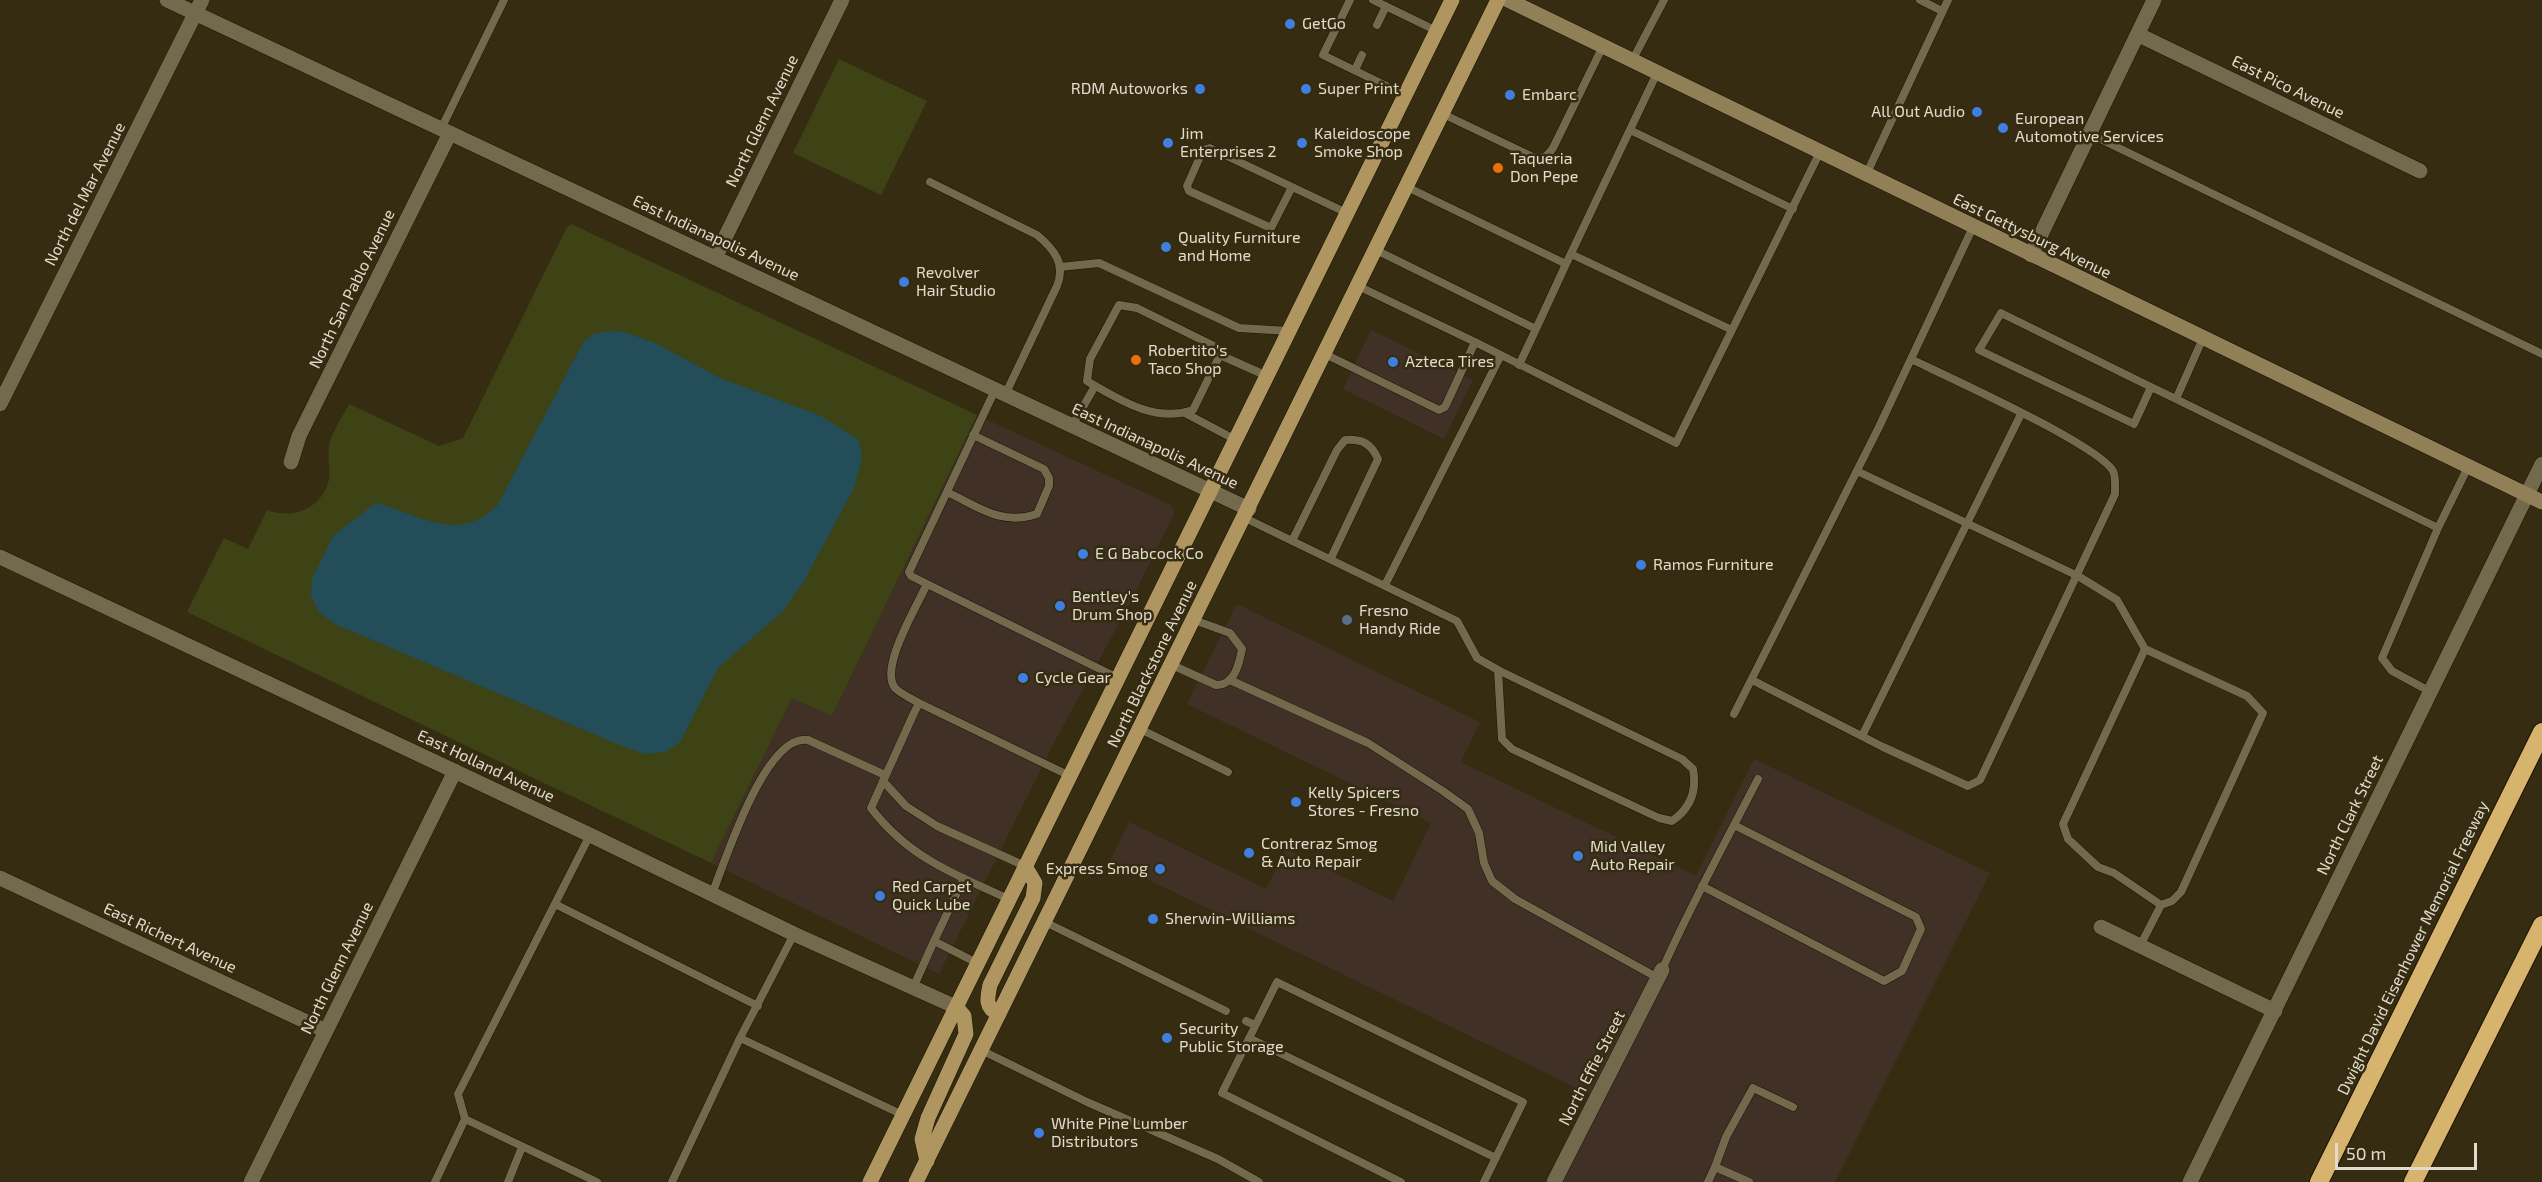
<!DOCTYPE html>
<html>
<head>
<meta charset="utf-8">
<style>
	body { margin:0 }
	#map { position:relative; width:2542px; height:1182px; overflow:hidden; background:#352c11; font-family:"Exo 2",sans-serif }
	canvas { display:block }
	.scale { position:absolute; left:2335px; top:1143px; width:142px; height:27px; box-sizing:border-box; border:3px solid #e0dbcc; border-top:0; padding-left:8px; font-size:18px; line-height:21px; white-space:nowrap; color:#e0dbcc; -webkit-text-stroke:4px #352c11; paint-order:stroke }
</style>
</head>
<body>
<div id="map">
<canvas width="2542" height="1182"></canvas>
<div class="scale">50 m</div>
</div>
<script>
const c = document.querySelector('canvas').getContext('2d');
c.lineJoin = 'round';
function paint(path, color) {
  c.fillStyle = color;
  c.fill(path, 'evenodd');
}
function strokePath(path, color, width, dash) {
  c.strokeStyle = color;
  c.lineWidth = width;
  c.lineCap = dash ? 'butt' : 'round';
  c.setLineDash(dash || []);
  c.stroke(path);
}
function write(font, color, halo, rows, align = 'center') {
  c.font = font + ' "Exo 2",sans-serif';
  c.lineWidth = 5;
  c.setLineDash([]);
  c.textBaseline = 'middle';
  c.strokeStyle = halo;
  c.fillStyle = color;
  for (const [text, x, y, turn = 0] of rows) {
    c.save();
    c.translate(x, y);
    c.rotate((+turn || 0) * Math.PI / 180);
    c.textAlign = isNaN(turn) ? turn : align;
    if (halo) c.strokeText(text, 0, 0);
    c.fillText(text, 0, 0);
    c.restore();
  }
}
const industrial = new Path2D(`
	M1371,330L1473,380L1444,439L1343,389Z
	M977,415L1171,505L1174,514L1129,605L1055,741L939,974L711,863L792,697L832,716Z
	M1237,604L1480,722L1461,762L1696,876L1754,759L1990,873L1835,1182H1546L1589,1094L1110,861L1129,822L1266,889L1286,849L1393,901L1431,823L1187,704Z`);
const green = new Path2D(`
	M839,59L927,101L881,195L793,153Z
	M571,224L977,415L832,716L792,698L711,863L187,612L224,538L248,549L267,510C293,520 323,508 329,479C331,468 327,457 329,446C332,432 342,417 349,404L439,446L463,438L567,227Z`);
const water = new Path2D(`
	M610,331L624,332L655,343L720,378L821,416L859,440L862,459L854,488L804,581L783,611L718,668L680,742L665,752L645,754L617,744L335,624L319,612L311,596L312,579L334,535L376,503C422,515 456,544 497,506L584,341L594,334Z`);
const lane = new Path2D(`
	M1350,0L1323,55L1405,95
	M1373,0L1437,31
	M1920,0L1942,11
	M1377,25L1386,6
	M1632,61L1664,0
	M1355,70L1362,55
	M1443,114L1533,157C1543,159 1547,157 1553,148L1603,46
	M441,129L504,0
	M1630,130L1793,209
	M2090,134L2542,354
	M1866,175L1948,0
	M930,182L1037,235C1054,249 1066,264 1057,286L1005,395
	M1292,187L1271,228L1189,191L1187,186L1203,150L1210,148L1347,213
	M1376,250L1536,329L1566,264L1407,187
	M1571,254L1732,330
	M1566,264L1657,73
	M1060,267L1099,263L1239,328L1289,331
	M2203,338L2176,399L2438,528L2382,658L2392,671L2431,692
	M1475,342L1676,443L1820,152
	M1325,354L1439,410L1445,407L1475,342L1358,286
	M1220,355L1193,410C1154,423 1120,400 1087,381L1090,359L1119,305L1137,308L1218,348L1220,355L1267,376
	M1519,365L1536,329
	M2151,387L2134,424L1979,350L2001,313L2151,387L2176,399
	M1185,413L1236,440
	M1072,426L1095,386
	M1857,471L2078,576L2117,600L2145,649
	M947,492C979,507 1001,526 1037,514L1049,486V478L1044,469L973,435
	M1245,518L1457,621L1477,658L1498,670L1682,759L1693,769C1697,790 1691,808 1672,821L1659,818L1512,749L1502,739L1498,670
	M2438,528L2468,467
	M1292,541L1337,450L1345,440C1362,439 1371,443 1378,459L1331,558
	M927,584L911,576L909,572L995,390
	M1385,585L1501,355
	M1172,665L1216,685C1235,685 1239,664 1242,649L1230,633L1194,620
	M1230,680L1368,743L1443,791L1468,809L1479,833L1484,863L1492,881L1515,899L1658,978
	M1752,680L1883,747L1968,786L1980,780L2115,494C2115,487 2116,477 2113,471C2097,444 1948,377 1911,359
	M919,703C912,699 901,694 895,688C879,668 917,606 927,584L1118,678
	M1734,714L1879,427L1973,227
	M1140,729L1228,772
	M1862,736L2021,414
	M883,781L906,806L937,826L1025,866
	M1734,825L1758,779
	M964,878L934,941L977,963
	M712,894C725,862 765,733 808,740L885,775
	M1009,899C955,875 908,857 871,808L914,713L919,703L1070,776
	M555,904L758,1006
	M1045,922L1226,1011
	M2140,946L2161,905L2172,901L2181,892L2263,713L2247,696L2145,649L2063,824L2068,839L2098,867L2114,873L2161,905
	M1662,970C1684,920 1709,873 1734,825L1916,917L1921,929L1902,971L1884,981L1702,886
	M913,988L934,941
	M1246,1021L1255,1025
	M740,1038L794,934
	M1249,1038L1496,1158
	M981,1050L1087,1102L1218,1159L1259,1182
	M465,1119L458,1094L590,835
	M1715,1167L1726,1137L1753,1088L1793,1107
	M435,1182L465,1119L597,1182
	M508,1182L522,1147
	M672,1182L740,1038L903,1115
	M1401,1182L1222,1093L1277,982L1523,1102L1484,1182
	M1708,1182L1715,1167L1749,1182`);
const street = new Path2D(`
	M167,0L1249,509
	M2139,35L2420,171
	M2031,255L2154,0
	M715,258L842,0
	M0,404L202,0
	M291,462L299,436L450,133
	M0,557L590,835L794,934L956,1007
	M0,878L326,1031
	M2101,927L2275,1011
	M251,1182L455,771
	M1554,1182L1662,970
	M2190,1182L2542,464`);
const secondary = new Path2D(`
	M1508,0L2542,502`);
const primary = new Path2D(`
	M999,1014C985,1008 987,999 990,985L1033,898L1035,883L1025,866
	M927,1161L922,1139L928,1118L966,1034L964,1016L956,1007
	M870,1182L1452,0
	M916,1182L1498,0`);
const highway = new Path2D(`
	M2319,1182L2542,732
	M2413,1182L2542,925`);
const markers = [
	[1290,24,6,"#3f7fe0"],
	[1200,89,6,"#3f7fe0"],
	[1306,89,6,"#3f7fe0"],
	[1510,95,6,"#3f7fe0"],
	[1977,112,6,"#3f7fe0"],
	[2003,128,6,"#3f7fe0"],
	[1168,143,6,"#3f7fe0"],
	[1302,143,6,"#3f7fe0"],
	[1498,168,6,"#e8710a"],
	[1166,247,6,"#3f7fe0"],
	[904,282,6,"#3f7fe0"],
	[1136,360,6,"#e8710a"],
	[1393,362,6,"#3f7fe0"],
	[1083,554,6,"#3f7fe0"],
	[1641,565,6,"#3f7fe0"],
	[1060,606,6,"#3f7fe0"],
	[1347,620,6,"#5c6f8a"],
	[1023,678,6,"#3f7fe0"],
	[1296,802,6,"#3f7fe0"],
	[1249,853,6,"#3f7fe0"],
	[1578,856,6,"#3f7fe0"],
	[1160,869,6,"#3f7fe0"],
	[880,896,6,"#3f7fe0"],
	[1153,919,6,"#3f7fe0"],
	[1167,1038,6,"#3f7fe0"],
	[1039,1133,6,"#3f7fe0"]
];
const poiNames = [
	["GetGo",1302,24],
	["RDM Autoworks",1188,89,"right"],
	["Super Print",1318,89],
	["Embarc",1522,95],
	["All Out Audio",1965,112,"right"],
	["European",2015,119],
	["Automotive Services",2015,137],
	["Jim",1180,134],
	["Enterprises 2",1180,152],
	["Kaleidoscope",1314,134],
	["Smoke Shop",1314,152],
	["Taqueria",1510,159],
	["Don Pepe",1510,177],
	["Quality Furniture",1178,238],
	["and Home",1178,256],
	["Revolver",916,273],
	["Hair Studio",916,291],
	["Robertito's",1148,351],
	["Taco Shop",1148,369],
	["Azteca Tires",1405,362],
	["E G Babcock Co",1095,554],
	["Ramos Furniture",1653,565],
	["Bentley's",1072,597],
	["Drum Shop",1072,615],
	["Fresno",1359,611],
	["Handy Ride",1359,629],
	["Cycle Gear",1035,678],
	["Kelly Spicers",1308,793],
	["Stores - Fresno",1308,811],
	["Contreraz Smog",1261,844],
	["& Auto Repair",1261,862],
	["Mid Valley",1590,847],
	["Auto Repair",1590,865],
	["Express Smog",1148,869,"right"],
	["Red Carpet",892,887],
	["Quick Lube",892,905],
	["Sherwin-Williams",1165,919],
	["Security",1179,1029],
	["Public Storage",1179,1047],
	["White Pine Lumber",1051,1124],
	["Distributors",1051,1142]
];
const streetNames = [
	["East Pico Avenue",2288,87,26],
	["North Glenn Avenue",762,121,-64],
	["North del Mar Avenue",85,194,-63],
	["East Gettysburg Avenue",2032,236,26],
	["East Indianapolis Avenue",716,238,25],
	["North San Pablo Avenue",352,289,-64],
	["East Indianapolis Avenue",1155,446,25],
	["North Blackstone Avenue",1152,664,-64],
	["East Holland Avenue",486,766,25],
	["North Clark Street",2350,815,-64],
	["East Richert Avenue",170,938,25],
	["Dwight David Eisenhower Memorial Freeway",2413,948,-64],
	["North Glenn Avenue",337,968,-64],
	["North Effie Street",1592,1068,-63]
];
paint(industrial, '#413026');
paint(green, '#3d4314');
paint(water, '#224d59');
strokePath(lane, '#1c1400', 9);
strokePath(street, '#1c1400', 16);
strokePath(secondary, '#1c1400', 16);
strokePath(primary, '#1c1400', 16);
strokePath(highway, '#1c1400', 20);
strokePath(lane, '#73694d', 8);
strokePath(street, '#73694d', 15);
strokePath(secondary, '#918057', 15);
strokePath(primary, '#af9661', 15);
strokePath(highway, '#d7b46e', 18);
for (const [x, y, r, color] of markers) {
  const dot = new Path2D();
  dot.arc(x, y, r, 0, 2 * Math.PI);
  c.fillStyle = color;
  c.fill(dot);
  strokePath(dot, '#352c11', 2);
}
write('16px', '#e0dbcc', '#352c11', poiNames, 'left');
write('16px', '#e0dbcc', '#352c11', streetNames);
</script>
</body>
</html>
